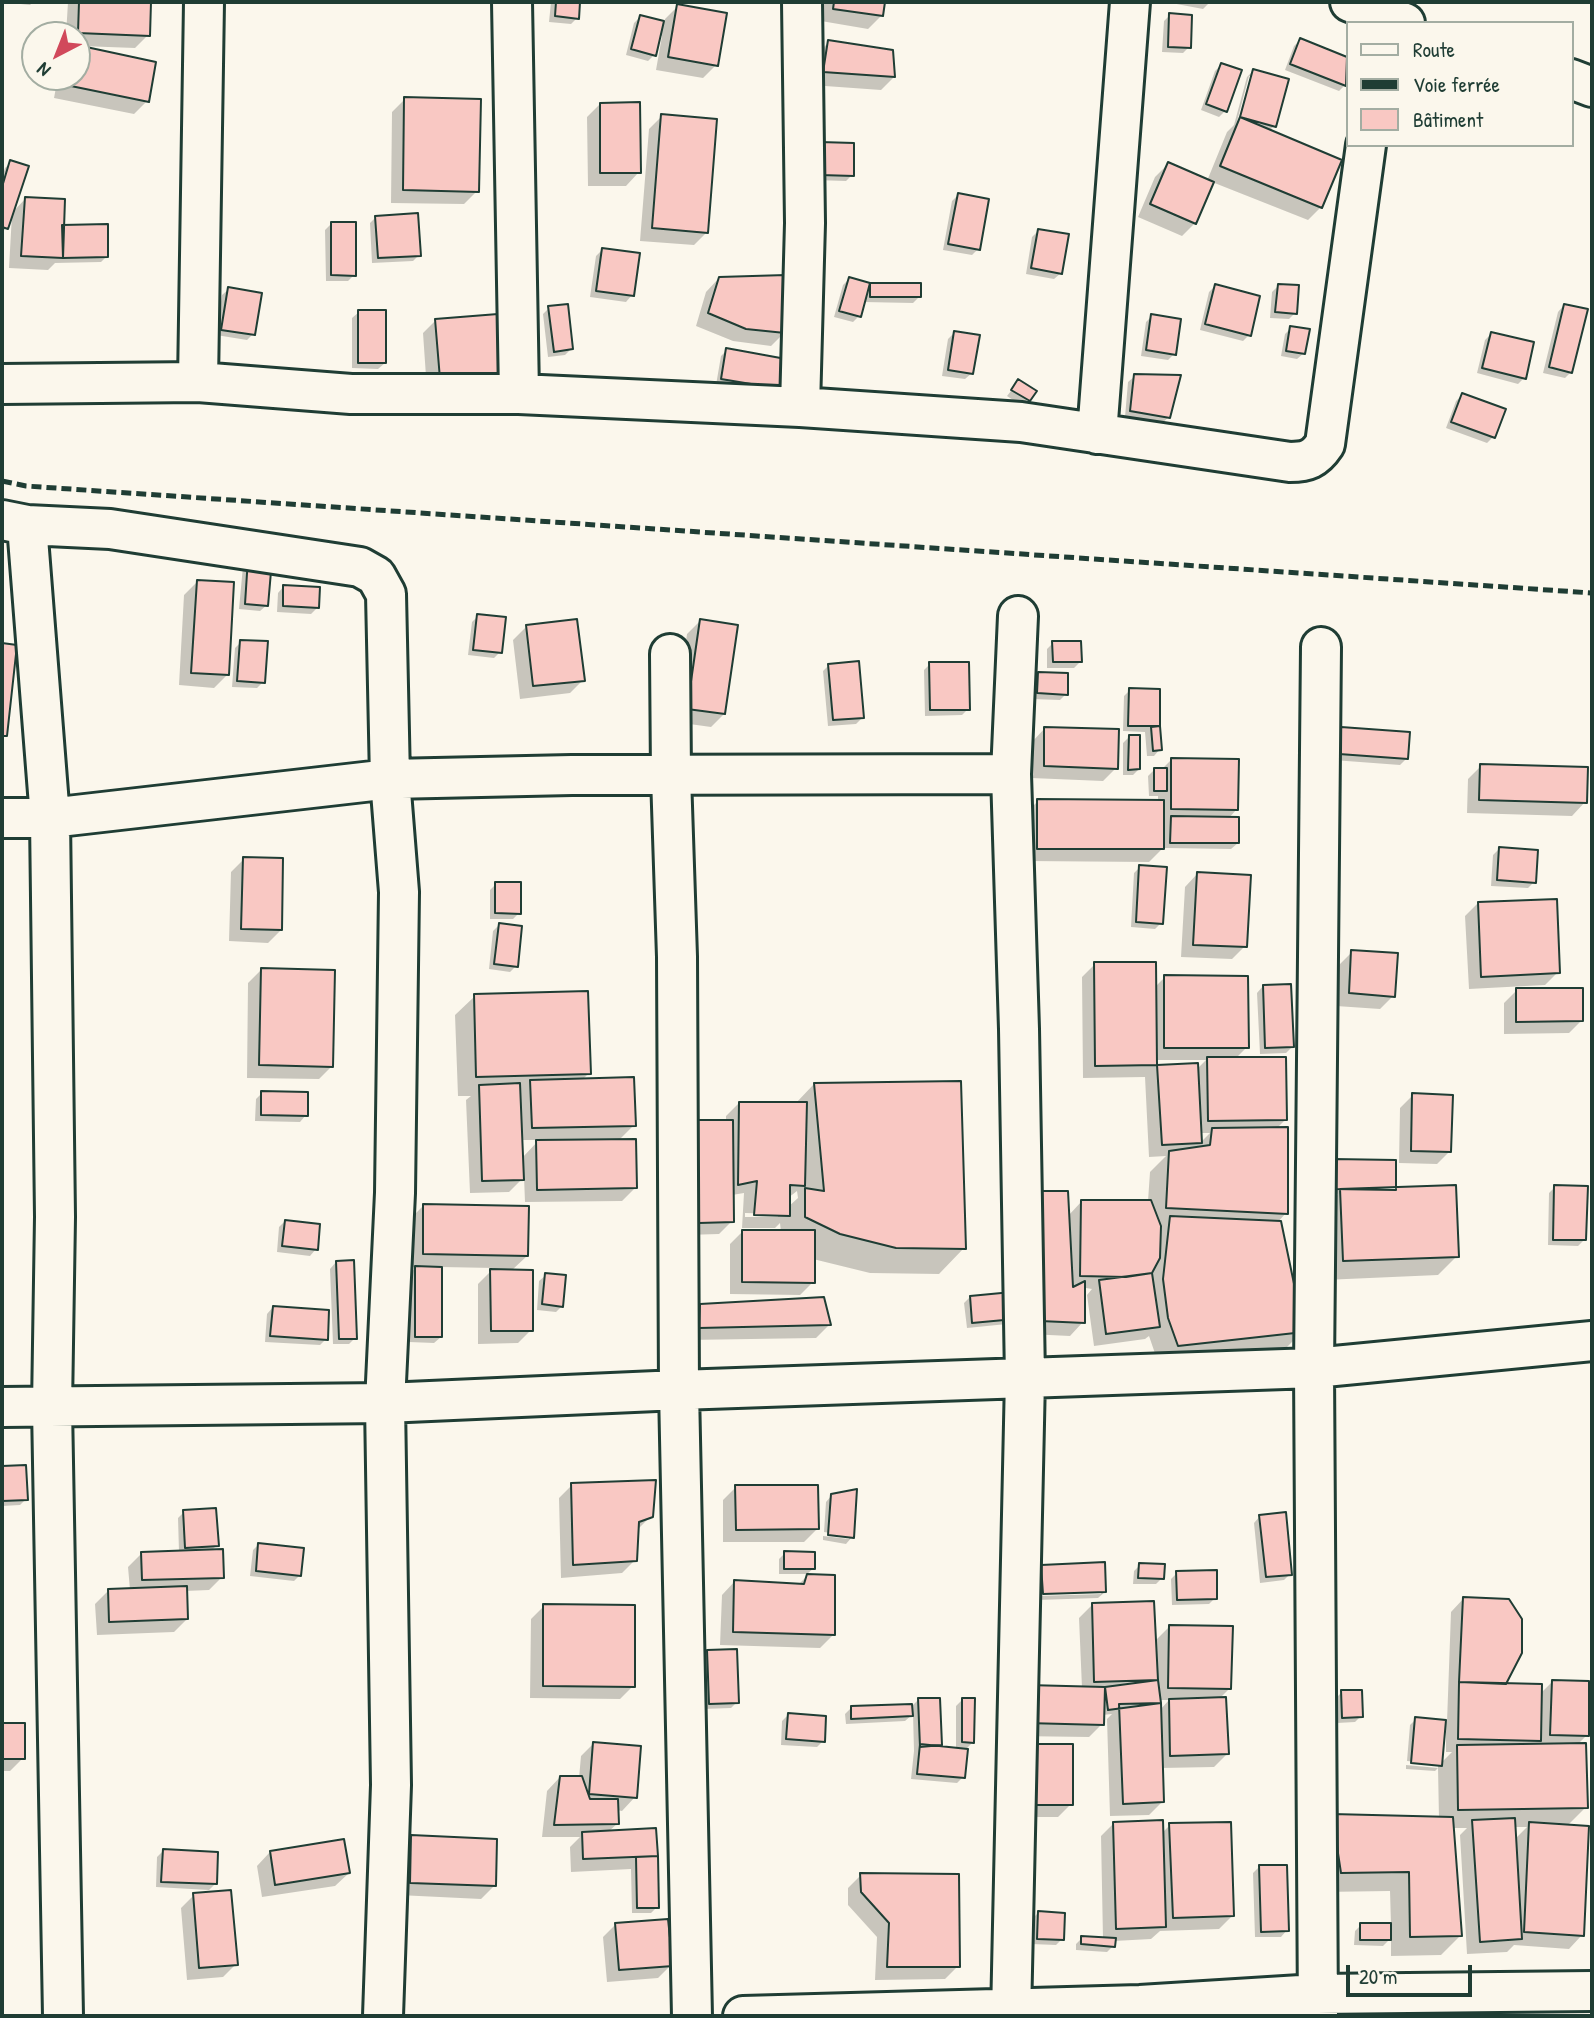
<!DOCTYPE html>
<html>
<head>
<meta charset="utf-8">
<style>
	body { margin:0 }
	#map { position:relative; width:1594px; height:2018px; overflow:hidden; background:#fbf7ec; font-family:"Patrick Hand",sans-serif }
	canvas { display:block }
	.frame { position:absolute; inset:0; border:4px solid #1f3d34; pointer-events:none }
	.legend { position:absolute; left:1346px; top:21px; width:228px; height:126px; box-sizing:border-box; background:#fbf7ec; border:2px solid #a3ada2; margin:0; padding:9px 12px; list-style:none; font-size:21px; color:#1f3d34 }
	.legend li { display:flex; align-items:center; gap:14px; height:35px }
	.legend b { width:35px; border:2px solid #a3ada2 }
	.north { position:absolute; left:21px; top:21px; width:70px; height:70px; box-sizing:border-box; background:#fbf7ec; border:2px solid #a3ada2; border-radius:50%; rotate:222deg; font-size:19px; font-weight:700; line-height:28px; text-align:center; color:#1f3d34 }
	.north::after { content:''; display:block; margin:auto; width:24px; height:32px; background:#d1495b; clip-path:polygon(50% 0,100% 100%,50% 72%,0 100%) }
	.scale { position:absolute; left:1346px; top:1965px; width:126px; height:32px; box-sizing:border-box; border:4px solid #1f3d34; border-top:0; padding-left:9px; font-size:21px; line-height:24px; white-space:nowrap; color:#1f3d34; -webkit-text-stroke:5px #fbf7ec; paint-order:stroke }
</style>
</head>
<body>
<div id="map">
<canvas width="1594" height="2018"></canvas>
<div class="frame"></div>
<ul class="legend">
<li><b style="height:9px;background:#fbf7ec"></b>Route</li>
<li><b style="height:9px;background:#1f3d34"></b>Voie ferrée</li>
<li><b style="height:19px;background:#f9c8c3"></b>Bâtiment</li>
</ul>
<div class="north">N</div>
<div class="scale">20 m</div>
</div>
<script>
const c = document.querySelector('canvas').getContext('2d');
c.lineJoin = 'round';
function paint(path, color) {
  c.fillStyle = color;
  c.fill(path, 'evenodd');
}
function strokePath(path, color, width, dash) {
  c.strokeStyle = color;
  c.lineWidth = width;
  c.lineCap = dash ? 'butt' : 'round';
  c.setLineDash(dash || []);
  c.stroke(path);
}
const shadow = new Path2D(`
	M2,2H33L30,5Z
	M68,2H149L148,35L135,48L81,46L147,101L134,114L54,98L58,77H77V35H66Z
	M551,2H579L577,18L571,24L549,22Z
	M823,2H883L881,16L868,29L821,21Z
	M1166,2H1210L1203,9Z
	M678,6L716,65L703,78L656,70L662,36L659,35L654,55L648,61L626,55L634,23L640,17L664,23L665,19Z
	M1170,15L1189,47L1183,53L1162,52L1164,21Z
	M1300,40L1347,58V79L1345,85L1339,91L1285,70L1294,46Z
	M829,42L894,77L881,90L811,85L816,55Z
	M1221,65L1225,111L1219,117L1201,110L1215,71Z
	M1253,71L1274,126L1269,131L1321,207L1308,220L1212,182L1195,223L1182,236L1138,217L1155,177L1168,164L1207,181L1227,132L1234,125L1247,77ZM1249,76H1253L1239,126L1236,125Z
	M405,99L477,191L464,204L391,203L392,112Z
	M600,104L639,172L626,186H588L587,117Z
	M662,116L707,232L694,245L640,241L649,129Z
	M815,150L852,175L846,181L814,180Z
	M11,162L12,213L25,199L62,227L107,256L101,262L55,263L48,270L9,268L12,214L6,228L2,233V177L5,168Z
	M958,195L978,249L972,255L943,250L952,201Z
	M376,217L419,255L413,261L372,263L370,223Z
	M331,224L354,275L348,281H326L325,230Z
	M1038,231L1061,273L1054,279L1026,274L1032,237Z
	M602,250L632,295L626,302L590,297L596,256Z
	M719,278L784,333L771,346L733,341L696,326L706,292Z
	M849,279L870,285L919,284V297L913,303L863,302L859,316L853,322L834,317L843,285Z
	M1279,285L1295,313L1289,319L1270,318L1272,292Z
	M1215,286L1249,335L1243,341L1200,330L1209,292Z
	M229,289L253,334L247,340L216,335L222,295Z
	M1564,305L1571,372L1565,378L1543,373L1558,312Z
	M549,308L571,349L565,355L548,357L543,314Z
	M359,312L385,363L378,369L352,368V318Z
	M1152,316L1174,354L1168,360L1141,356L1146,322Z
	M436,320L488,387L427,391L423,333Z
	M1291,328L1304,353L1297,359L1281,356L1285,334Z
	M954,333L972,373L965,379L942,376L948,339Z
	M1491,334L1524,378L1518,384L1477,373L1485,340Z
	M727,350L779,389L716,385L721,356Z
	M1135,376L1169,417L1162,423L1125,417L1128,382Z
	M1018,382L1034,391L1022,406L1007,396Z
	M1462,395L1493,437L1487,443L1446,428L1456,401Z
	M249,560L267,605L260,611L239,609L243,566Z
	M197,582L227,675L214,688L179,685L184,595Z
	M284,586L317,608L311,614L277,612L278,593Z
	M478,616L500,652L494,658L468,655L472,622Z
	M700,621L724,714L711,727L675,722L687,634Z
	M526,627L583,680L570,693L520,699L513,640Z
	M241,642L263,682L257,688L232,687L235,648Z
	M1053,643L1080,662L1074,668H1047V649Z
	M2,645L16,647L5,735L2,739Z
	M930,664L968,709L962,715L925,716L924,670Z
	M829,665L862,718L856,724L828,726L823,671Z
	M1039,673L1066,694L1060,700L1032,699L1033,679Z
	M1130,690L1158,691L1160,749L1154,756H1147L1145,732L1123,731L1124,696Z
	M1045,728L1116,768L1103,781L1031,778L1032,742Z
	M1341,729L1406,759L1400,765L1333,760L1335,735Z
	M1130,736L1139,769L1133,775H1123V743Z
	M1172,759L1237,809L1228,819L1238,843L1231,849L1165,848V846L1149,862L1025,861V814L1038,801H1158V796H1149L1148,776L1154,770H1161Z
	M1481,766L1585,802L1572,816L1467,813L1468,779Z
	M1499,849L1534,882L1528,888L1491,886L1493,855Z
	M244,859L281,930L268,943L229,941L231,872Z
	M1140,867L1161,923L1155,929L1131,927L1134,873Z
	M1198,873L1245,946L1232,959L1181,957L1185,887Z
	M496,884L519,913L513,919H490V890Z
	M1478,903L1558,972L1545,985L1469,989L1465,916Z
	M499,925L516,966L510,972L489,969L493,931Z
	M1352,952L1393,996L1380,1009L1336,1006L1339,965Z
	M1095,964L1154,988L1165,977L1247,1047L1235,1059L1285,1120L1276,1129L1286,1213L1277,1223L1302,1332L1283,1351L1159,1365L1149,1336L1145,1339L1094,1346L1087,1295L1092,1289L1086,1288H1083V1322L1070,1336L1028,1334L1068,1216L1082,1201H1148L1150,1172L1166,1156L1149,1157L1145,1077L1083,1078L1082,977ZM1156,1060H1206L1196,1070V1065L1156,1067ZM1200,1133H1210L1201,1142Z
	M261,970L332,1066L319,1079L247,1078L248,983Z
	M1263,986L1292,1047L1286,1053L1260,1054L1257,993Z
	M1517,990L1582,1020L1569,1033L1504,1034V1003Z
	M475,996L589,1073L582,1080L634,1125L618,1141L635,1188L622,1201L525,1202L524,1177L509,1192L470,1193L466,1100L471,1096H458L455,1015ZM521,1140H539L522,1158Z
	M814,1084L964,1248L939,1274L870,1273L813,1259V1282L800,1295L730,1294V1244L743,1231L781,1232L780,1223L775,1228H742L744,1193L732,1195V1221L719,1234L686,1235L684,1135L698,1122L726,1121V1116L739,1103L795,1104ZM797,1191L798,1198L788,1207V1198ZM745,1213L778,1214V1217H745Z
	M262,1093L306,1115L300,1122L255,1121L256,1099Z
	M1413,1095L1450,1151L1437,1164L1399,1163L1400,1108Z
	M1328,1167L1457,1256L1438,1275L1324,1280L1321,1211L1338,1194L1328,1195Z
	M1555,1187L1584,1240L1578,1246L1548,1245L1549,1193Z
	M424,1205L527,1256L511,1271L531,1330L518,1343L478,1344V1284L494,1268L441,1267V1337L434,1343L409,1342V1274L417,1267H410L411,1218Z
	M285,1221L316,1249L310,1256L277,1252L279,1227Z
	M336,1262L355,1338L349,1344H333L330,1269Z
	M546,1275L562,1306L556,1312L537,1310L539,1281Z
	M1010,1294L1007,1324L967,1328L964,1303L970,1297Z
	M701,1306L829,1325L816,1338L687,1340L688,1319Z
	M273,1307L326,1339L320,1345L265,1342L267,1314Z
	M25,1467L26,1499L20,1505L2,1506V1468Z
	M572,1485L651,1516L637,1530L635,1560L622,1573L561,1578L559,1498Z
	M736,1487L817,1529L804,1542H723V1500Z
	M832,1495L852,1537L846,1544L823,1540V1536L849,1539V1536L824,1532L826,1502Z
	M184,1512L217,1545L211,1551L222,1577L209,1590L185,1591L187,1619L174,1632L97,1635L95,1604L108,1591L130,1590L128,1567L141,1554L179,1552L178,1518Z
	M1260,1516L1290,1574L1284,1580L1260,1583L1254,1523Z
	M259,1544L300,1575L294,1581L250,1576L253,1550Z
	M785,1553L814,1568L807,1574H779V1559Z
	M1140,1565L1162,1578L1156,1584H1133L1134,1571Z
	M1042,1566L1105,1592L1098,1598L1037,1600V1596L1101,1594V1591L1037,1593L1036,1572Z
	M1177,1573L1215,1598L1209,1604L1172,1605L1171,1579Z
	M807,1576L833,1635L820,1648L720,1645L722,1595L735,1581L798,1585Z
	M1464,1598L1503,1685L1540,1694L1552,1682L1587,1735L1577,1745L1586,1807L1567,1826L1582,1935L1569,1949L1514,1945L1507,1952L1467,1954L1460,1835L1467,1828H1452L1461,1935L1441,1955L1391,1956V1938L1383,1946L1354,1945L1355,1931L1361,1925H1391L1390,1891L1322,1892L1314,1836L1439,1819L1438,1768L1435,1771L1406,1769V1765L1438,1768V1764L1407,1761L1410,1725L1416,1719L1447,1722L1451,1612ZM1443,1733H1446V1752H1452L1441,1763ZM1514,1827H1527L1514,1840Z
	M1092,1605L1155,1641L1169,1627L1230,1688L1219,1699L1227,1754L1214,1767L1161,1768L1162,1802L1149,1815L1110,1816L1107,1719L1112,1714L1102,1715V1724L1089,1737L1014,1736L1082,1688L1079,1618ZM1159,1700H1169L1160,1710Z
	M544,1606L633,1686L620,1699L530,1698L531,1619Z
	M707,1652L737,1702L731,1708L703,1709L701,1658Z
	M1342,1692L1361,1716L1355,1722L1337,1723L1336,1698Z
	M918,1700H938L941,1748L956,1749V1706L962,1700L973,1742L966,1749L963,1777L957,1783L911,1779L914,1751L913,1714L905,1721L846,1724L845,1714L851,1708L913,1705Z
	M788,1715L823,1741L817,1747L781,1745L782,1721Z
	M2,1725H23V1758L10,1771H2Z
	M594,1743L635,1797L622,1811L617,1810L618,1823L608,1832L655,1830L657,1907L651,1913H632L631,1869L571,1872L570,1847L580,1837H542L547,1791L560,1777L579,1778L581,1756Z
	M1021,1759L1071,1804L1058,1817H1021Z
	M1114,1823L1161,1834L1170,1825L1233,1915L1219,1929L1160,1931L1151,1939L1114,1941L1113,1946L1107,1952L1076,1950V1944L1082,1938L1103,1939L1101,1836Z
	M412,1837L494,1886L481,1899L398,1895L399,1850Z
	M163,1851L215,1884L209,1890L156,1887L157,1857Z
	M270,1852L349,1873L335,1886L262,1897L257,1866Z
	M1259,1867L1287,1930L1281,1937H1255L1253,1873Z
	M861,1875L958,1966L945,1979L875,1980L877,1937L848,1905V1888Z
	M194,1895L236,1964L223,1977L187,1980L181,1908Z
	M1038,1913L1062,1939L1056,1945L1031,1944L1032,1919Z
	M616,1924L671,1965L658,1978L607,1982L603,1937Z`);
const building = new Path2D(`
	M79,2H151L150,36L78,33Z
	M556,2H580L579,19L555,16Z
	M834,2H885L883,16L833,9Z
	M677,4L727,13L718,66L668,57Z
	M1169,13L1192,15L1191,48L1168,47Z
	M640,15L664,21L656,56L631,49Z
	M1300,38L1347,57L1346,86L1290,64Z
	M828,40L893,50L895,77L823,72Z
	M77,45L156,62L149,102L66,85L67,77H77Z
	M1221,63L1242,70L1227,112L1206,104Z
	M1253,69L1289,79L1276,127L1240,117Z
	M404,97L481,99L479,192L403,190Z
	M640,102L641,173H600V103Z
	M661,114L717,119L708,233L652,228Z
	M1240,117L1342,160L1322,208L1220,166Z
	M820,142L854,143V176L820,175Z
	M10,160L29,166L8,229L2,227V187Z
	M1168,162L1214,182L1196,224L1150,204Z
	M958,193L989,199L980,250L948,244Z
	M25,197L65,199L63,258L21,256Z
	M418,213L421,256L378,258L375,216Z
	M331,222H356V276L331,275Z
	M108,224V257L63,258L62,225Z
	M1038,229L1069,234L1062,274L1031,268Z
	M602,248L640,253L634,296L596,291Z
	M786,275L785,333L746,329L708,313L719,277Z
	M849,277L870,283L861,317L839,311Z
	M870,283H921V297H870Z
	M1215,284L1260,296L1251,336L1205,324Z
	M1278,284L1299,285L1297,314L1275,312Z
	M228,287L262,293L255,335L221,330Z
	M568,304L573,349L554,352L548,306Z
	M1564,304L1588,309L1572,373L1549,367Z
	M358,310H386V363H358Z
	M498,314L503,375L440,379L435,319Z
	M1151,314L1181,319L1176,355L1146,350Z
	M1290,326L1310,329L1305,354L1286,351Z
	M954,331L980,335L973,374L948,370Z
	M1491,332L1534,342L1526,379L1482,368Z
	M726,348L786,359L781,389L721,379Z
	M1134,374L1181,375L1170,418L1130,411Z
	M1018,379L1037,391L1030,401L1011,390Z
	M1462,393L1506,409L1495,438L1451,422Z
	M248,558L272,560L268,606L245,604Z
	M197,580L234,582L229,675L191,673Z
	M283,585L320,587L319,608L283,606Z
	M477,614L506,617L502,653L473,650Z
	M577,619L585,681L533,686L526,625Z
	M700,619L738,625L725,714L687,709Z
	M240,640L268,641L265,683L237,681Z
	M1052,641H1081L1082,662H1053Z
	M2,643L17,645L7,736H2Z
	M859,661L864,718L833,720L828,664Z
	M929,662H969L970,710H930Z
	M1038,672L1068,673V695L1037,693Z
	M1129,688L1160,689V726H1128Z
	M1160,726L1162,750L1153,751L1151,727Z
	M1044,727L1119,729L1118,769L1044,766Z
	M1341,727L1410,732L1408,759L1339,754Z
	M1129,735H1140V769L1128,770Z
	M1171,758L1239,759L1238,810L1171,809Z
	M1480,764L1588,767L1587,803L1479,800Z
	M1154,768H1167V791H1154Z
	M1037,799L1164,800V849H1037Z
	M1171,816L1239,817V843H1170Z
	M1499,847L1538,850L1536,883L1497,880Z
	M243,857L283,858L282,930L241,929Z
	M1139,865L1167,867L1163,924L1136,922Z
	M1197,872L1251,875L1247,947L1193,945Z
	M495,882H521V914L495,913Z
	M1557,899L1560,973L1481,977L1478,902Z
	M499,923L522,926L518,967L494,964Z
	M1351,950L1398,953L1395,997L1349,993Z
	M1094,962H1156L1157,1065L1095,1066Z
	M261,968L335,970L333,1067L259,1065Z
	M1164,975L1248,976L1249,1048H1164Z
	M1291,984L1294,1047L1265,1048L1263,985Z
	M1516,988H1583V1021L1516,1022Z
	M588,991L591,1074L476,1077L474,994Z
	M1207,1057H1286L1287,1120L1208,1121Z
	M1198,1063L1202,1143L1162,1145L1157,1065Z
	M634,1077L636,1126L532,1128L530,1080Z
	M961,1081L966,1249L896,1248L840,1234L805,1217V1188L824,1191L814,1083Z
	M520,1083L524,1180L482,1181L479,1085Z
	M261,1091L308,1092V1116L261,1115Z
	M1412,1093L1453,1095L1451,1152L1411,1151Z
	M739,1102H807L805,1186L790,1185V1216L754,1215L757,1181L738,1185Z
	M697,1120H733L734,1222L699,1223Z
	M1288,1127V1214L1166,1208L1169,1151L1210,1145L1212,1128Z
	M636,1139L637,1188L537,1190L536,1140Z
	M1333,1159L1396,1160V1190L1334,1189Z
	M1456,1185L1459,1257L1343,1261L1340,1189Z
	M1554,1185L1588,1186L1586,1240H1553Z
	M1038,1191H1068L1073,1287L1085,1281V1323L1040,1321Z
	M1081,1200H1151L1161,1226L1160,1258L1152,1273L1126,1277L1080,1276Z
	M423,1204L529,1206L528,1256L423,1254Z
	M1170,1216L1281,1221L1304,1332L1178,1346L1168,1318L1163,1279Z
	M285,1220L320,1224L318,1250L282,1246Z
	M742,1230H815V1283L742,1282Z
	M354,1260L357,1339H339L336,1261Z
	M415,1266L442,1267V1337H415Z
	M490,1269L533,1270V1331H491Z
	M545,1273L566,1275L563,1307L542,1304Z
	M1152,1273L1160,1327L1106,1334L1099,1280Z
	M1012,1292L1015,1319L972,1323L970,1296Z
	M824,1297L831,1325L699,1328L700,1304Z
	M273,1306L329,1310L328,1340L270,1336Z
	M26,1465L28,1500L2,1501V1466Z
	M656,1480L653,1517L639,1522L637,1561L573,1565L571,1483Z
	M735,1485H818L819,1529L736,1530Z
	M857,1489L854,1538L828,1535L831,1494Z
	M216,1508L219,1546L185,1548L183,1510Z
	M1286,1512L1292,1575L1266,1577L1259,1515Z
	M258,1543L304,1548L301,1576L256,1571Z
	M223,1549L224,1578L142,1580L141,1552Z
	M784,1551L815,1552V1569H784Z
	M1105,1562L1106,1592L1043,1594L1041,1565Z
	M1139,1563L1165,1564L1164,1579L1138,1578Z
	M1217,1570V1599L1177,1600L1176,1571Z
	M807,1574L835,1575V1635L733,1632L734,1580L804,1584Z
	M187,1586L188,1619L109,1622L108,1589Z
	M1463,1597L1509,1599L1522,1619V1653L1506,1684L1459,1682Z
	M1154,1601L1158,1680L1094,1682L1092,1603Z
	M543,1604L635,1605V1687L543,1686Z
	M1169,1625L1233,1626L1231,1689L1168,1688Z
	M737,1649L739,1703L709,1704L707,1650Z
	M1158,1680L1161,1703L1108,1710L1105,1687Z
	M1552,1680L1589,1681V1736L1550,1735Z
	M1459,1682L1542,1684L1541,1741L1458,1739Z
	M1027,1685L1105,1687L1104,1725L1026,1723Z
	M1341,1690H1362L1363,1717L1342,1718Z
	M1226,1697L1229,1754L1170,1756L1169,1699Z
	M918,1698H940L942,1745L920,1747Z
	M962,1698H975L974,1743L962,1742Z
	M1161,1703L1164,1802L1123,1804L1119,1704Z
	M912,1704L913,1716L851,1719V1706Z
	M788,1713L826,1716L825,1742L786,1739Z
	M1415,1717L1446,1720L1442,1766L1411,1763Z
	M2,1723H25V1759H2Z
	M593,1742L641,1746L637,1798L589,1794Z
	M1586,1743L1588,1808L1458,1810L1457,1745Z
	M920,1744L968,1749L965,1778L917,1774Z
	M1033,1744H1073V1805H1033Z
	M560,1776H582L590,1799H618L619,1824L554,1825Z
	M1332,1814L1453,1817L1462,1936L1410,1937L1409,1872L1341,1873Z
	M1515,1818L1522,1939L1480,1942L1472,1820Z
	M1163,1820L1166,1927L1116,1929L1113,1822Z
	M1231,1822L1234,1916L1173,1918L1169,1823Z
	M1529,1822L1589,1826L1584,1936L1524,1932Z
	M656,1828L658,1856L583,1859L582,1832Z
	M411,1835L497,1839L496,1886L410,1883Z
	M344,1839L350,1873L275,1885L270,1851Z
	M163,1849L218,1852L217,1884L161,1882Z
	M658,1856L659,1908H637L636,1857Z
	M1259,1865H1287L1289,1931L1261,1932Z
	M860,1873L959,1874L960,1967H887L889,1923L861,1892Z
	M231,1890L238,1965L199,1968L193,1893Z
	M1038,1911L1065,1913L1064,1940L1037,1939Z
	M668,1919L673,1966L619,1970L615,1923Z
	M1360,1923H1391V1940H1360Z
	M1081,1936L1116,1938L1115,1947L1081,1944Z`);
const minor = new Path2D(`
	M512,2L519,394
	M1350,2L1405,23
	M1571,79L1592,87
	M198,382L204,2
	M2,384L198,382L351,394H519L800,407L1021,422L1290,462C1307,462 1315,459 1325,444L1366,145
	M800,407L805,223L802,2
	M1097,434L1130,2
	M2,520L27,525L110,529L360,567L376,576L386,594L390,779L399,892L395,1193L385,1403L391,1785L383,2016
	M27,525L50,818L55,1217L52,1407L63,2016
	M670,654L671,776L677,957L679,1390L692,2016
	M2,818H50L390,779L572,775L1011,774
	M2,1407L385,1403L679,1390L1314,1368L1592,1341
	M743,2016L1140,2005L1317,1994L1592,1991
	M1011,2016L1025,1378L1019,1029L1011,774L1018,616
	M1318,2016L1314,1368L1321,647`);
const rail = new Path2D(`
	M2,481L26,486L1592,593`);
paint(shadow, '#0003');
paint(building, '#f9c8c3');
strokePath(building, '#1f3d34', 2);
strokePath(minor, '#1f3d34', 44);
strokePath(minor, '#fbf7ec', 38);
strokePath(rail, '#1f3d34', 5, [10, 5]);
</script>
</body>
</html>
